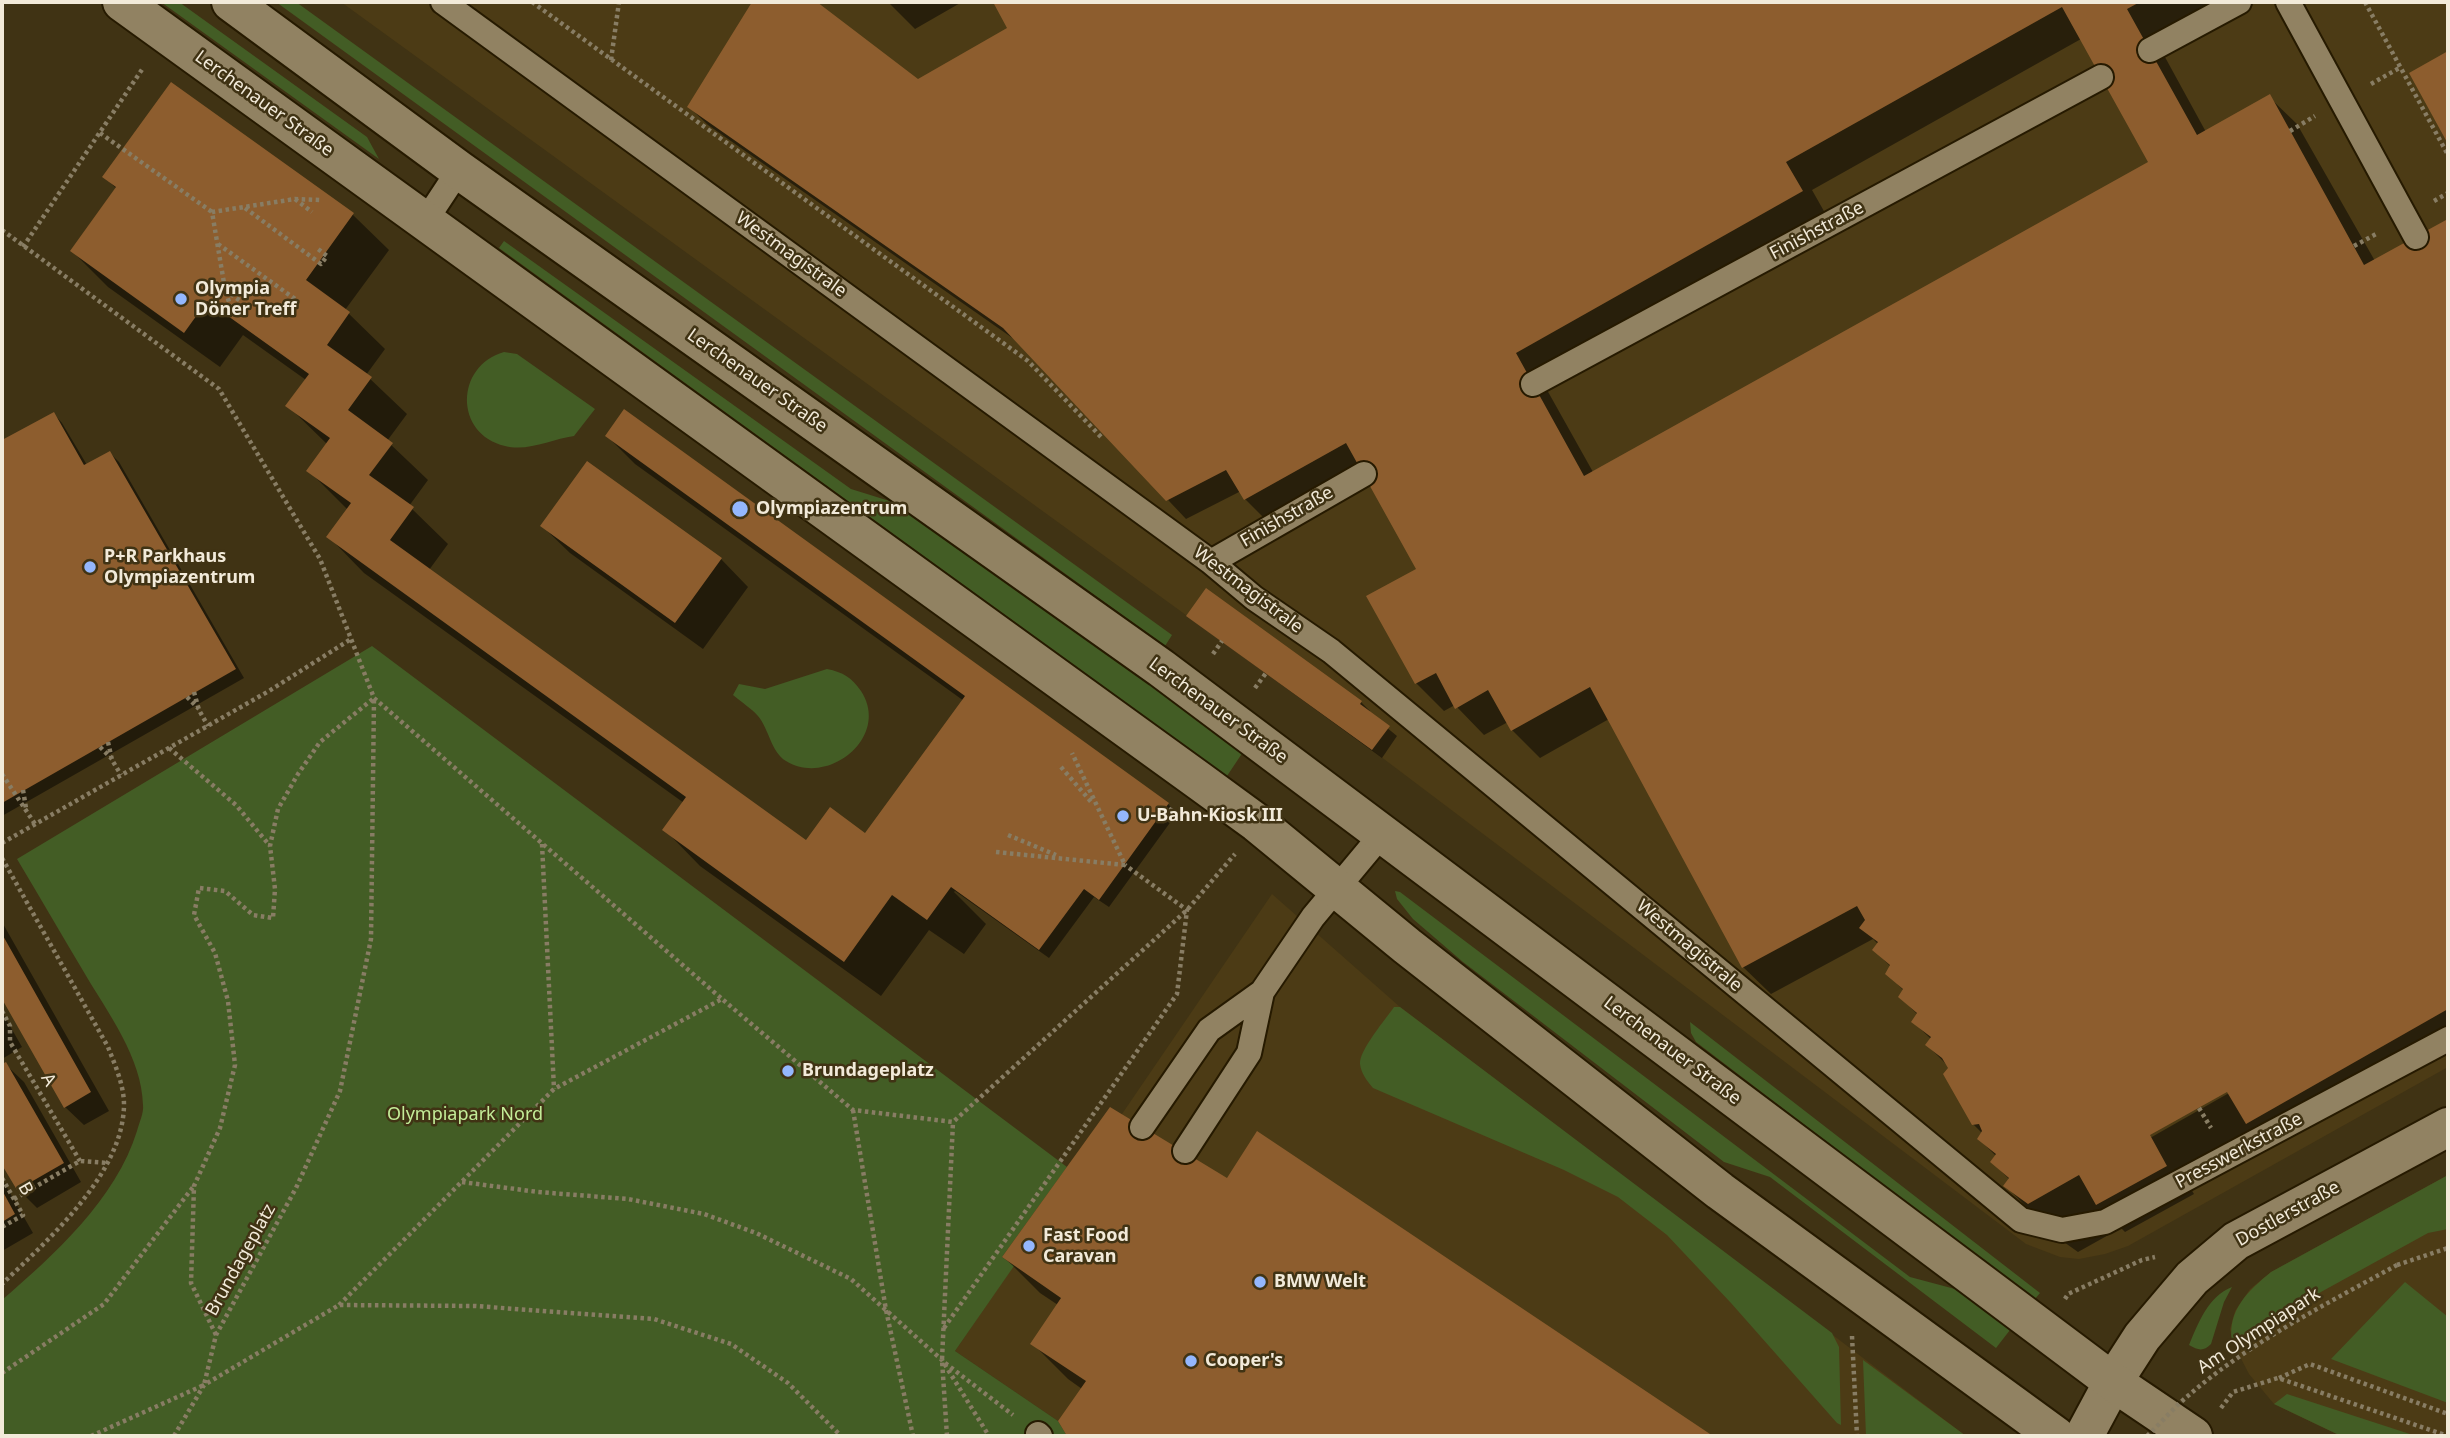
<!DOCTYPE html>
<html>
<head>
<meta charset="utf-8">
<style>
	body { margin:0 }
	#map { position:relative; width:2450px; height:1438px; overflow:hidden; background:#403314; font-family:"Noto Sans",sans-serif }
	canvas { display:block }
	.frame { position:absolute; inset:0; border:4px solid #f2ead9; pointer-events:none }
</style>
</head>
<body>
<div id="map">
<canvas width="2450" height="1438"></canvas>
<div class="frame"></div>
</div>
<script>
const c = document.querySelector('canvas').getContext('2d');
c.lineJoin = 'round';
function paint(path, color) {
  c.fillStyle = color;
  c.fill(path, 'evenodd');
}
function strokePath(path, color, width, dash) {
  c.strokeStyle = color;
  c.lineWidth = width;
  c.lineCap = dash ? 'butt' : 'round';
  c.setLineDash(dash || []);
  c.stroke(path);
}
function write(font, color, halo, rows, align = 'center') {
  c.font = font + ' "Noto Sans",sans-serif';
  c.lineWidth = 5;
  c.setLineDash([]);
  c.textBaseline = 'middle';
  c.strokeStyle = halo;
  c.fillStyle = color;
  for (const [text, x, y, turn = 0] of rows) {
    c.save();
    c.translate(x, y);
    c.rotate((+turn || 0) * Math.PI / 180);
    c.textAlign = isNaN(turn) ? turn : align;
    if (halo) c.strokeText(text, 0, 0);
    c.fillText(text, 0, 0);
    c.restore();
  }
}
const built = new Path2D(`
	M341,2H2448V1067L2128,1246L2105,1254L2079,1259L2060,1257L2026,1244L1372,750Z
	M1272,894L1400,1007L1966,1436H1067L1058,1421L955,1351L1013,1266L1002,1257L1122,1114Z
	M2448,1175V1436H2341L2274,1404L2249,1374L2232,1341L2230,1329L2235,1311L2250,1289L2271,1272Z`);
const green = new Path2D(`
	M161,2H179L367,137L379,159Z
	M276,2H296L1172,635L1165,646Z
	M504,241L851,489L912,508L1243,752L1227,776L499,248Z
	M504,352L517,354L595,409L574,436C552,439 528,452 505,446C454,434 455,366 504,352Z
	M372,646L1067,1167L1002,1257L1014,1266L955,1351L1058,1421L1067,1436H2V1300C54,1255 116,1199 137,1131C139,1123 144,1113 143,1105C142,1058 108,1013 85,974C62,936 40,897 17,859Z
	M827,669C843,672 852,678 861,691C891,737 828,787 786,761C771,752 769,729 758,716C751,708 741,702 733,695L739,684L765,689Z
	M1395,891L1400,892L1910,1277L1955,1289L2010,1330L1996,1348L1770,1177L1724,1162L1463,962L1413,919L1397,899Z
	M1394,1007H1400L1832,1333L1839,1347L1841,1425L1837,1423L1731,1303L1667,1235L1618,1197L1564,1170L1373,1088C1367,1081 1361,1073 1360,1064C1359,1050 1386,1019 1394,1007Z
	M1690,1022L2040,1293L2034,1300L1696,1042L1691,1033Z
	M2448,1175V1229L2428,1233L2232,1341C2227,1310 2249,1290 2271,1272Z
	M2405,1282L2448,1317V1403L2331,1359Z
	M2232,1287L2224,1302L2211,1344C2203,1352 2198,1350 2189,1345C2198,1324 2208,1296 2232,1287Z
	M1863,1360L1966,1436H1866Z
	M2287,1394L2416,1436H2417H2341L2274,1404Z`);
const shadow = new Path2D(`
	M755,2H815L918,80L1010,28L995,2H2217L2154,37L2206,132L2269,97L2297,124L2375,261L2446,223L2448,225V1044L2191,1189L2194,1194L2125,1232L2121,1228L2078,1252L2054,1235L2006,1186L2010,1180L1992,1162L1996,1156L1979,1139L1982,1133L1973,1124L1950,1068L1927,1045L1931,1039L1913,1022L1918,1015L1900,997L1904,991L1887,973L1891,967L1874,950L1878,944L1873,939L1771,994L1743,967L1609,719L1540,758L1512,730L1508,722L1484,735L1455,705L1444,711L1416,683L1369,597L1419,569L1366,474L1273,527L1245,499L1241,491L1186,519L1021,344L708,125L689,107ZM2081,39L2150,163L1593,472L1542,381L1829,220L1812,190ZM2234,1086L2236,1089L2150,1138L2147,1135Z
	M888,2H962L915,29Z
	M172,84L353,215L389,250L345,310L385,349L366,375L407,414L387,441L428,480L409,506L448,544L429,570L807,843L866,835L964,701L635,464L607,436L1168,804L1177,813L1109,907L1094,897L1049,958L955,891L954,892L986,924L964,954L929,930L881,996L700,866L665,830L684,803L364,573L329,537L348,510L309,471L328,445L288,406L306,380L243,335L220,367L108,287L72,251L117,189L104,177Z
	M54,414L62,423L87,465L110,453L119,462L244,678L2,816V442Z
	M542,526L721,559L748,587L703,649L570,553Z
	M1198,624L1361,702L1370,711L1369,713L1397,736L1382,758Z
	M2,922L109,1111L84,1125L65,1107L2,995Z
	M2,1012L22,1047L2,1059Z
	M5,1064L24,1082L81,1182L37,1208L18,1189L2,1161V1066Z
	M1258,1134L1710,1436H1069L1060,1421L1082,1389L1068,1379L1033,1344L1058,1305L1040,1293L1004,1257L1227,1181Z
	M2,1179L33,1233L2,1251Z`);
const building = new Path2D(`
	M752,2H817L918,79L1007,28L993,2H2140L2127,9L2197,135L2270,94L2364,265L2446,220L2448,224V1009L2246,1124L2227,1092L2150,1135L2167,1166L2096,1205L2079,1175L2028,1204L2003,1186L2009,1178L1990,1162L1996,1154L1977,1139L1982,1131L1979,1124L1972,1125L1943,1074L1948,1068L1942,1058L1925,1045L1931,1037L1911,1022L1917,1013L1898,997L1903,989L1885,974L1890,965L1872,950L1878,942L1859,928L1865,920L1857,906L1742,968L1590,687L1511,731L1488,690L1455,709L1436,673L1415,684L1366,596L1416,569L1346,443L1244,500L1226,470L1166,501L1003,328L687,107ZM2062,7L2148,162L1584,476L1516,353L1803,191L1786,162Z
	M2448,51V144L2409,73Z
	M171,82L354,213L306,280L350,312L327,345L372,377L348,410L393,443L369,475L414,507L390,540L806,840L830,807L865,833L965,696L605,436L624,409L1169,803L1099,900L1084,889L1039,950L951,887L927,920L892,895L844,962L662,830L686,797L326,537L351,503L306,471L330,438L285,406L309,374L207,301L184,333L70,251L116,187L102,177Z
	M54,412L84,465L110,451L236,669L2,803V440Z
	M587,461L722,558L675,623L540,526Z
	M1206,588L1362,701L1360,704L1390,726L1372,750L1186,616Z
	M2,934L91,1092L64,1108L2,999Z
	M6,1062L64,1163L17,1190L2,1165V1064Z
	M1110,1107L1227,1178L1257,1131L1713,1436H1067L1058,1421L1086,1381L1030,1344L1061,1298L1002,1257Z
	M2,1190L15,1214L2,1222Z`);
const path = new Path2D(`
	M532,2L1028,361L1102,438
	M2365,2L2448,155
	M611,60L619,2
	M2371,84L2401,67
	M2290,131L2315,116
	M100,133L212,212
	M295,199L312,212
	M2434,201L2448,193
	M245,208L321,264L327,256L318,249
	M2,230L219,389L320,559L374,698L722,999
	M218,244L295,299L289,308L282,303
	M2354,246L2378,233
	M23,247L143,68
	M225,290L242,302
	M233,315L225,289L212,212L295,199L320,200
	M1213,654L1222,641
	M1255,688L1266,673
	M194,692L199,710L208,726
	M187,697L199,709
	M108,742L112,760L121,775
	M100,747L112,759
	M169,748L236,805L270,846
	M1061,767L1093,804
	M2,774L35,824
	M23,790L26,808
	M1162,822L1172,808
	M1008,835L1056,855
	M2,843L269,691L351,639
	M542,844L554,1089
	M996,852L1125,865L1072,753
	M2,858L108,1047C115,1065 124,1085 124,1105C123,1174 49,1239 2,1284
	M2,1011L10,1026V1042L80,1161
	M2199,1108L2211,1128
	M853,1110L886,1310L913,1436
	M2,1178L23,1215L2,1227
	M462,1182L538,1192L628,1199L704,1214L756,1233L851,1279L942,1360L989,1436
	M14,1199L80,1161L107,1163
	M2397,1265L2448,1248
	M2065,1299L2068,1294L2142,1260L2155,1257
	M339,1305L554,1089L722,999L853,1110L953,1122L1187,910L1235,854
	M944,1328L1177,994L1187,910L1125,865
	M216,1335L191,1283L194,1186L220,1128L235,1065L228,1001L215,953L194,915L199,888L225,891L253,915L273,918L275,889L270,846L278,809L298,774L320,742L374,698
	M1852,1336L1857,1436
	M945,1363L1013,1415
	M2,1373L104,1304L193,1187
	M2279,1378L2310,1364L2448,1414
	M2221,1408L2233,1392L2278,1378L2448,1436
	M91,1436L204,1385L216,1335L296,1188L340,1091L371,939L374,699
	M174,1436L204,1385L339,1305L475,1306L654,1319L731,1344L788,1383L841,1436
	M947,1436L942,1360L953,1122`);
const lane = new Path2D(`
	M443,2L1211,562L1254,598L1331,651L2021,1220L2062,1230L2105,1222L2448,1039
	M2288,2L2416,237
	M2150,50L2239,2
	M426,220L459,170
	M1533,384L2101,77
	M1211,562L1364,474
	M1142,1127L1209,1030L1262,992L1313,917L1383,833
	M1185,1151L1249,1053L1262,992
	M1038,1434L1040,1436`);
const street = new Path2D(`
	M2084,1436L2113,1382L2142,1337L2192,1278L2236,1241L2448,1127`);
const secondary = new Path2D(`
	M122,2L1198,780L1257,823L1407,946L1720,1191L2056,1436
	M231,2L459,170L1161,668L2113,1382L2193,1436`);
const pathBridge = new Path2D(`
	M2147,1436C2161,1423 2174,1407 2189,1395C2249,1343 2328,1303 2397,1265`);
const markers = [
	[181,299,7,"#94b7fd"],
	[740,509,9,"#94b7fd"],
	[90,567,7,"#94b7fd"],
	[1123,816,7,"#94b7fd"],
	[788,1071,7,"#94b7fd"],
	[1029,1246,7,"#94b7fd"],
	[1260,1282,7,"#94b7fd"],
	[1191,1361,7,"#94b7fd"]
];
const streetNames = [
	["Lerchenauer Straße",264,104,36],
	["Finishstraße",1817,231,-28],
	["Westmagistrale",791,255,36],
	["Lerchenauer Straße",757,381,35],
	["Finishstraße",1287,517,-30],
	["Westmagistrale",1248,590,37],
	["Lerchenauer Straße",1218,711,36],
	["Westmagistrale",1689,946,40],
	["Lerchenauer Straße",1672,1051,37],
	["A",48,1080,60],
	["Presswerkstraße",2239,1151,-28],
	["B",25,1189,60],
	["Dostlerstraße",2288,1214,-29],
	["Brundageplatz",241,1260,-61],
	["Am Olympiapark",2259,1331,-33]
];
const poiNames = [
	["Olympia",195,289],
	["Döner Treff",195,310],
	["Olympiazentrum",756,509],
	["P+R Parkhaus",104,557],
	["Olympiazentrum",104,578],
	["U-Bahn-Kiosk III",1137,816],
	["Brundageplatz",802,1071],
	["Fast Food",1043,1236],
	["Caravan",1043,1257],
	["BMW Welt",1274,1282],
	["Cooper's",1205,1361]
];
const parkNames = [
	["Olympiapark Nord",465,1115]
];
paint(built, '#4c3b15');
paint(green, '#435d25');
paint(shadow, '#0007');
paint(building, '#8d5d2e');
strokePath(lane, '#261a00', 28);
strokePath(street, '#261a00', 42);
strokePath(secondary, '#261a00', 42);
strokePath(path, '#887d64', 4.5, [3.5, 3.5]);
strokePath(lane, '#918262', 24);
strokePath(street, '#918262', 38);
strokePath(secondary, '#918262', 38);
strokePath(pathBridge, '#887d64', 4.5, [3.5, 3.5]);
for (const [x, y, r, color] of markers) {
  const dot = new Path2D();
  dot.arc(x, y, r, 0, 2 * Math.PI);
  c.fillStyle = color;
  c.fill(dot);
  strokePath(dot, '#403314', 2.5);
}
write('18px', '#f2ead9', '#403314', streetNames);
write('bold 18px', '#f2ead9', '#403314', poiNames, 'left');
write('18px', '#c3ec98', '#403314', parkNames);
</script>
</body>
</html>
